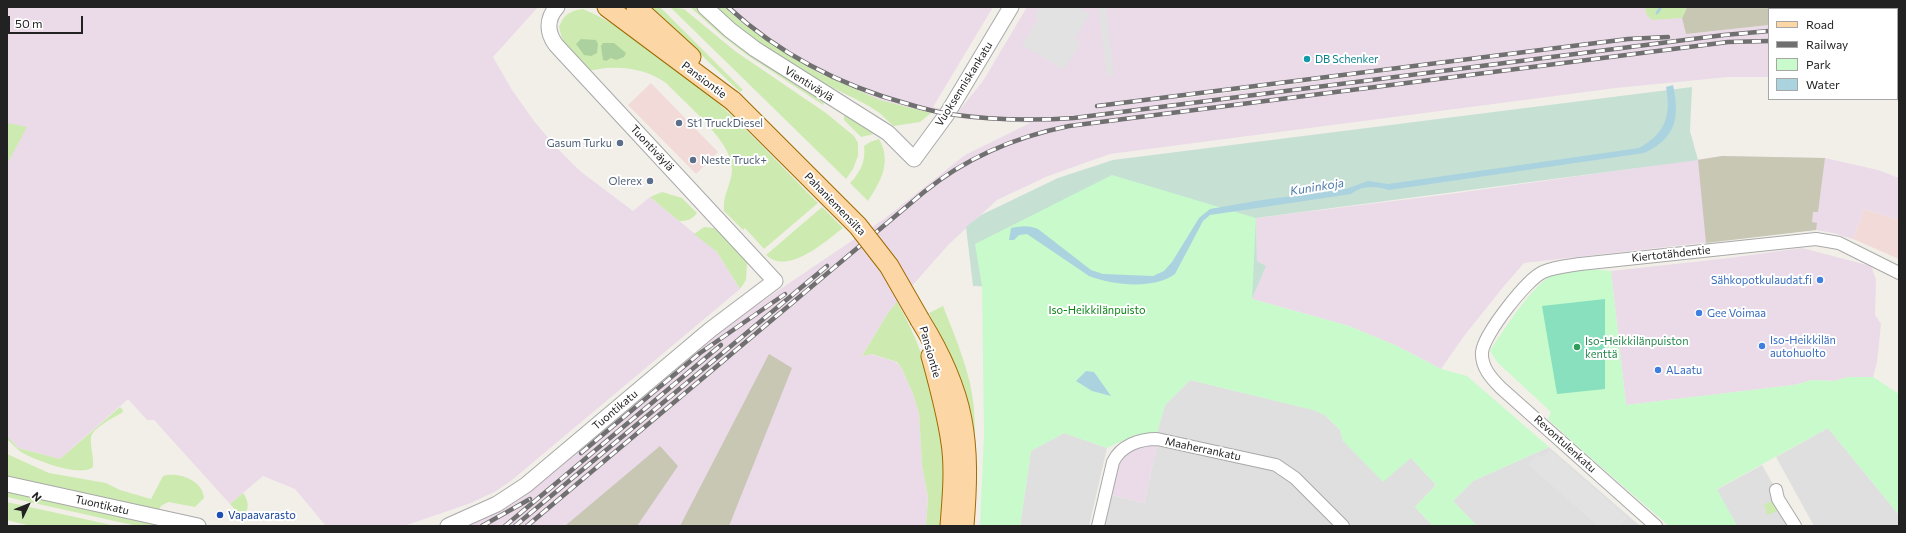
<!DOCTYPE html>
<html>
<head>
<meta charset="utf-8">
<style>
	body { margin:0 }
	#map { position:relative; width:1906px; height:533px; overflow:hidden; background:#f2efe9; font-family:Commissioner,sans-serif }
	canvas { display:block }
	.frame { position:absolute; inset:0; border:8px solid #222; pointer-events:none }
	.legend { position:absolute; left:1768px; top:8px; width:130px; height:92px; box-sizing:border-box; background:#fff; border:1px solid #a7a7a7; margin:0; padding:5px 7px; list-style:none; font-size:12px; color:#222 }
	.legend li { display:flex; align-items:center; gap:8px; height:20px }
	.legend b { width:20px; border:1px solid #a7a7a7 }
	.north { position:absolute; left:8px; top:485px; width:40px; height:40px; -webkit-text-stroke:3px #fff; paint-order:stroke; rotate:47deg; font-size:11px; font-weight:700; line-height:16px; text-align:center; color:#222 }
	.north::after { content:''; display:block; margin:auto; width:14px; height:18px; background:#222; clip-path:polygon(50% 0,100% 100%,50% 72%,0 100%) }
	.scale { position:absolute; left:8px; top:16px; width:75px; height:18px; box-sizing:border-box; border:2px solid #222; border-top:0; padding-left:5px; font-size:12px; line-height:14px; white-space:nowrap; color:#222; -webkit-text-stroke:3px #fff; paint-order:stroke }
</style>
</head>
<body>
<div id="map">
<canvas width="1906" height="533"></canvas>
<div class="frame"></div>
<ul class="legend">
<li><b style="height:5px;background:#fcd6a4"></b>Road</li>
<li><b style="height:5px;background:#707070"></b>Railway</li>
<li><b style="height:11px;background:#c8facc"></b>Park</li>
<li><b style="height:11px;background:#aad3df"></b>Water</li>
</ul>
<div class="north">N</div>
<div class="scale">50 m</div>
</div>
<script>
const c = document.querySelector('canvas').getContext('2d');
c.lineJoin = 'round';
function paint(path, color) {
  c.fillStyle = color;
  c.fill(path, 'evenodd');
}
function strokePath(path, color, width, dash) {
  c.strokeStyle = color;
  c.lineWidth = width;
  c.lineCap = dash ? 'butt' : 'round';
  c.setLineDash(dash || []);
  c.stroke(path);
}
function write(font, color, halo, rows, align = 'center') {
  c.font = font + ' Commissioner,sans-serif';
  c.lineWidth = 4;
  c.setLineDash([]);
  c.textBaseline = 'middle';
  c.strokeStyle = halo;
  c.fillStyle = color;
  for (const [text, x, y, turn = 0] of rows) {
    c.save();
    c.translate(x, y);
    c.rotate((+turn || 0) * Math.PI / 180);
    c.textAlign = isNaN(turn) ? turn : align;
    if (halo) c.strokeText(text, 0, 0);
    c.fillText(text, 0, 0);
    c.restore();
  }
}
const residential = new Path2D(`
	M1190,380L1314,410L1325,415L1340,430L1343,441L1411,458L1436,485L1415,507L1433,526H1349L1297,475L1267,459L1157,433L1165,405Z
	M1828,428L1899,515V526H1814L1776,457Z
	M1064,433L1107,448L1089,526H1020L1031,451Z
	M1157,446L1264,466L1280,473L1286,477L1336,526H1104L1111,495L1144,503Z
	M1549,447L1640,526H1477L1453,501L1473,481Z
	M1762,465L1776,489L1773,501L1788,526H1737L1716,490Z`);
const commercial = new Path2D(`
	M651,83L718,152L696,174L628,105Z
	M1864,209L1899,220V259L1853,239Z`);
const industrial = new Path2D(`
	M7,7H538L493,57L512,90L534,121L556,147L580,171L633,211L650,197L717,252L740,289L512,480L496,491L471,503L404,526H326L295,489L263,476L230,504L154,420H147L128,399L60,459L18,448L7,436Z
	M724,7H993L933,107L958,112L983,81L1027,7H1645L1646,14L1682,18L1686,34L1769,25V77H1728L1616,88L1110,154L1048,176L997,200L949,244L888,313L862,356L871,354L896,362L902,369L913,394L919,413L922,465L928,497L926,526H469L513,504L532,489L713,336L742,315L884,219L965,155L1030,123L966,119L931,113L880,100L819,73L786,54L742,23ZM1674,35L1178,99L1177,98L1630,38Z
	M1897,43H1899V101L1892,99H1897Z
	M1722,156L1825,158L1878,170L1899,178V220L1864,209L1853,239L1833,233L1816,230L1524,263L1504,286L1464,336L1441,369L1397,346L1349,326L1252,299L1265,266L1257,261L1256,218L1450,194Z
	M1802,248L1871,266L1876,279L1875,315L1881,324L1877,362L1873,377H1848L1834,381L1812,380L1794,385L1626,405L1611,271L1729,258Z
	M1149,445L1157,446L1144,503L1111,495L1117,469L1122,458L1132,449Z`);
const construction = new Path2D(`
	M1687,7H1899V43H1897V9H1769V25L1686,34L1682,18Z
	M1722,156L1825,158L1818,212H1813L1812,222L1817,223L1816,230L1706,243L1698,160Z
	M769,354L792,368L729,526H680Z
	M660,446L678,466L637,526H565Z`);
const grass = new Path2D(`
	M651,7H660L743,90L740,92Z
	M670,7L684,9L735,51L826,113L854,136L858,143V156L853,169L846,179Z
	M690,7H697L724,32L824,103L823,105L747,55L721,35Z
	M715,7H724L742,23L786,54L819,73L880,100L931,113L920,122L894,126C888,122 884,116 878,112C859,99 837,91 816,79C780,58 746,35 715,7Z
	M1645,7H1687L1682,18L1652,20L1646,14Z
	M583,9C598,15 612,24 626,32C700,76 758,143 818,203L764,249L745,228L743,230L724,211C722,196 732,183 732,169C733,142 684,102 666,83C649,71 629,67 608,68C601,68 595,71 589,70L563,42L559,27C564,14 570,11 583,9Z
	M844,115L861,124L874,134L861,137L844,120Z
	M7,123L27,127L7,164Z
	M879,139C892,162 881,181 868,201L850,183C860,173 866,161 864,146L870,142Z
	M662,192L682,198L697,213C692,220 687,221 679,221L650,197Z
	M822,207L843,228C826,241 788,276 766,255Z
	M704,227L714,228L718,230L747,263L746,280L740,289L717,252L694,234Z
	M897,302C936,369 950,450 945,526H926L928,497L922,465L919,413L913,394L902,369L897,362L872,354L862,356L888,313Z
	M943,306C956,339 971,373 974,409C975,423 975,438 975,452L959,376L947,348L929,313Z
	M120,407L123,410L122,413C114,417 91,429 91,438C90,446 94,457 93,467C81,478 34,460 21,452C16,448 12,444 7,439V436L18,448L60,459Z
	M7,454L49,473L106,483L120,490L151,499L163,476C178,471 203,480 204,498L195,507L168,502L161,506L159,511L7,478Z
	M7,489L156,523L155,526H137L7,497Z
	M243,493C249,501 250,510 242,517L230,504Z
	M1773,501L1778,511L1767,515L1764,504Z
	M7,502L116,526H31L7,520Z`);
const forest = new Path2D(`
	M581,39L596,40L598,44L597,53L591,56L584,55L576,44Z
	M603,43H614L626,53L624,57L616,60L611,58L606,61L603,60L601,46Z`);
const wetland = new Path2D(`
	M1692,87L1690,131L1698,160L1256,218L1257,261L1266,266L1252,299L973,286L966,227L981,215L1058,178L1113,160Z`);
const park = new Path2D(`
	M1112,175L1256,218L1252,299L1349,326L1397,346L1441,369L1467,376L1549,447L1473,481L1453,501L1477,526H1433L1415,507L1436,485L1411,458L1383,482L1343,441L1340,430L1325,415L1313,410L1190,380L1165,405L1157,433L1135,435L1107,448L1064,433L1031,451L1020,526H980L984,435L982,286L975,244Z
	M1591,269L1611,271L1626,405L1794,385L1812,380L1834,381L1848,377H1873L1899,394V515L1828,428L1717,489L1737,526H1669L1576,445L1548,419L1551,412L1498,363L1490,351C1502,332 1531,288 1549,277C1561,270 1577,270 1591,269Z`);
const pitch = new Path2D(`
	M1605,299V389L1557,394L1542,306Z`);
const parking = new Path2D(`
	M1039,7H1079L1090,14L1075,39L1081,42L1064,70L1022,45L1038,19L1034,17Z
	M1098,7H1106L1114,75L1107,76Z
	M1550,450L1628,518L1620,526H1598L1528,465L1536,455L1543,456Z`);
const water = new Path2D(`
	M1673,85C1680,118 1676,138 1644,153L1389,190C1375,186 1363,185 1351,194L1210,215L1203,221L1175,274C1154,290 1112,285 1089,276L1027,234L1019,235L1014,240H1009L1011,228C1021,226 1029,225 1038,229L1091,270L1103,274L1153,276L1164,271L1172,262L1199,218L1210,209L1262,200L1346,189L1368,181L1388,184L1639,148C1666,133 1671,116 1666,87Z
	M1086,371L1094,372L1111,396L1092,391L1076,381Z`);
const stream = new Path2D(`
	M1657,13L1661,7`);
const minor = new Path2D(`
	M1776,490L1778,499L1795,526
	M1098,526L1113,462C1121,445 1140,439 1157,439L1276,465L1295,478L1343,526
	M1656,526L1501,388C1491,378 1481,367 1482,352C1484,334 1527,279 1543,272C1554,267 1568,266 1580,264L1816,239L1839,243L1899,273`);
const tertiary = new Path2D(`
	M705,7L730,30L755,49L888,133L914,159L947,114L1011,7
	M7,484L198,526
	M448,526L497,504L526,485L710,330L775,281L556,45C547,33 546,19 557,7`);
const primary = new Path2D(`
	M607,7L733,101
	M636,7L691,57
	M920,320C966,394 971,441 964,526
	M931,356C939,385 947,414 951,443C955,470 952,499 950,526`);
const rail = new Path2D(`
	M728,7C779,54 842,86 908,104C921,108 936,112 949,114C991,120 1032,121 1074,118L1724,35L1769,31
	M1897,47L1899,48
	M1897,60L1899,61
	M1097,106L1628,39L1668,37
	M581,453L700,353L785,294
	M482,526L530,499
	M505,526L721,345
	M515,526L827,266
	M527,526L924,192C967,157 1015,137 1069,126L1728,42L1769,41`);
const primaryBridge = new Path2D(`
	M733,101L858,226L889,266L920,320`);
const markers = [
	[1307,59,4,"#0f9aa8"],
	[679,123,4,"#5c6f8a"],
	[620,143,4,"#5c6f8a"],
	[693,160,4,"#5c6f8a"],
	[650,181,4,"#5c6f8a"],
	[1820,280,4,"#3f7fe0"],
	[1699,313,4,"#3f7fe0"],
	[1762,346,4,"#3f7fe0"],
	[1577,347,4,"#2e9e5b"],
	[1658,370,4,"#3f7fe0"],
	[220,515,4,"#1a4fb4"]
];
const cultureNames = [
	["DB Schenker",1315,59]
];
const streetNames = [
	["Pansiontie",704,80,37],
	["Vientiväylä",809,84,32],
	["Vuoksenniskankatu",964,84,-58],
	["Tuontiväylä",652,148,47],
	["Pahaniemensilta",835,204,46],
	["Kiertotähdentie",1671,254,-6],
	["Pansiontie",930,352,74],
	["Tuontikatu",615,410,-40],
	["Revontulenkatu",1565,444,42],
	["Maaherrankatu",1203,449,12],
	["Tuontikatu",102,505,13]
];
const serviceNames = [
	["St1 TruckDiesel",687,123],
	["Gasum Turku",612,143,"right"],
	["Neste Truck+",701,160],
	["Olerex",642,181,"right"]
];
const shopNames = [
	["Sähkopotkulaudat.fi",1812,280,"right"],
	["Gee Voimaa",1707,313],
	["Iso-Heikkilän",1770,340],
	["autohuolto",1770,353],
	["ALaatu",1666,370]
];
const parkNames = [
	["Iso-Heikkilänpuisto",1097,310]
];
const leisureNames = [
	["Iso-Heikkilänpuiston",1585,341],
	["kenttä",1585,354]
];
const transitNames = [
	["Vapaavarasto",228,515]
];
const waterNames = [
	["Kuninkoja",1317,187,-9]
];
paint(residential, '#e0dfdf');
paint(commercial, '#f2dad9');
paint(industrial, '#ebdbe8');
paint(construction, '#c7c7b4');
paint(grass, '#cdebb0');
paint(forest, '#add19e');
paint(wetland, '#c6e0d4');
paint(park, '#c8facc');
paint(pitch, '#88e0be');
paint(parking, '#e2e2e2');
paint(water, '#aad3df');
strokePath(stream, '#aad3df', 3);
strokePath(minor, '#a9a9a9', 14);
strokePath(tertiary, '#a9a9a9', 17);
strokePath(primary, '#a06b00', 21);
strokePath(minor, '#fff', 12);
strokePath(tertiary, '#fff', 15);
strokePath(primary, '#fcd6a4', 19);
strokePath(rail, '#707070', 4.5);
strokePath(rail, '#fff', 3, [9]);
strokePath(primaryBridge, '#a06b00', 21, []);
strokePath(primaryBridge, '#fcd6a4', 19);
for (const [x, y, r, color] of markers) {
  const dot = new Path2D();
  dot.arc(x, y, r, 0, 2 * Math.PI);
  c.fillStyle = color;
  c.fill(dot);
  strokePath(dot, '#fff', 1.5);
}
write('11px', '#0d838f', '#fff', cultureNames, 'left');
write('11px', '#222', '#fff', streetNames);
write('11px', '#4e5e75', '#fff', serviceNames, 'left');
write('11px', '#366cbe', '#fff', shopNames, 'left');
write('11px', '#0c8416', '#fff', parkNames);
write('11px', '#27864d', '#fff', leisureNames, 'left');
write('11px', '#164399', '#fff', transitNames, 'left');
write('italic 12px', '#4a7aab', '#fff', waterNames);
</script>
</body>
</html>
